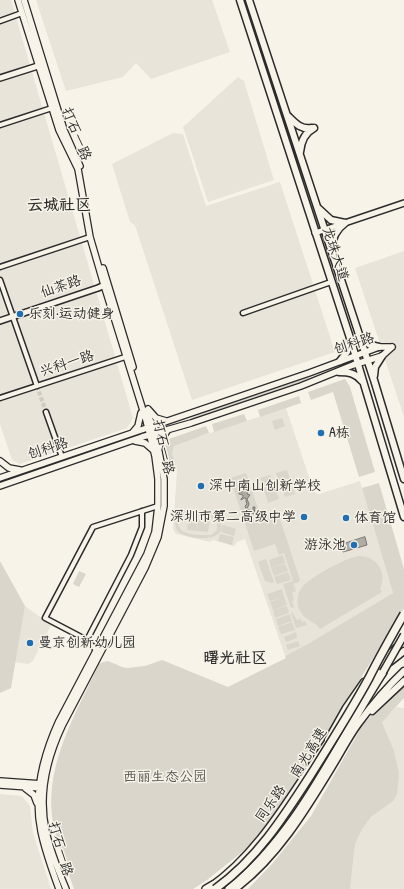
<!DOCTYPE html>
<html>
<head>
<meta charset="utf-8">
<style>
	body { margin:0 }
	canvas { display:block; background:#f7f3e8 }
</style>
</head>
<body>
<canvas width="404" height="889"></canvas>
<script>
const c = document.querySelector('canvas').getContext('2d');
c.lineJoin = 'round';
function paint(path, color) {
  c.fillStyle = color;
  c.fill(path, 'evenodd');
}
function strokePath(path, color, width, dash) {
  c.strokeStyle = color;
  c.lineWidth = width;
  c.lineCap = dash ? 'butt' : 'round';
  c.setLineDash(dash || []);
  c.stroke(path);
}
function write(font, color, halo, rows, align = 'center') {
  c.font = font + ' "Patrick Hand","LXGW WenKai TC",sans-serif';
  c.lineWidth = 3;
  c.setLineDash([]);
  c.textBaseline = 'middle';
  c.strokeStyle = halo;
  c.fillStyle = color;
  for (const [text, x, y, turn = 0] of rows) {
    c.save();
    c.translate(x, y);
    c.rotate((+turn || 0) * Math.PI / 180);
    c.textAlign = isNaN(turn) ? turn : align;
    if (halo) c.strokeText(text, 0, 0);
    c.fillText(text, 0, 0);
    c.restore();
  }
}
const built = new Path2D(`
	M0,0H11L133,418L127,428L20,464L12,460L0,424Z
	M36,0H212L230,52L151,79L136,63L123,77L66,91Z
	M238,77L244,81L274,180L208,202L183,127Z
	M173,133L183,134L206,206L280,182L335,352L192,400L135,225L130,222L112,164Z
	M404,251V417L355,268Z
	M286,408L314,492L319,494L360,481L393,593L311,642L285,656L245,539L237,542L234,546L213,540L210,542L176,534L173,529L177,471L172,454L174,446L177,444Z
	M25,606L51,625L33,661L28,664L15,662Z
	M396,707L404,708V889H350L355,845L361,831L371,817L381,809L393,748L382,721Z
	M0,794L22,796L30,806L33,833L51,889H0Z`);
const green = new Path2D(`
	M347,362L348,364L312,376V375Z
	M308,377L309,378L296,385L192,420L191,418L213,409Z
	M345,379L350,387L375,472L359,477L333,392L311,400L308,392Z
	M299,396L301,403L260,417L258,410Z
	M244,414L247,421L214,432L212,424Z
	M282,418L285,426L275,430L272,421Z
	M206,426L209,433L174,446L172,454L175,462L169,464L165,446L169,439Z
	M287,470L295,494L285,497L276,473Z
	M246,473L260,514L246,518L242,515L230,478Z
	M270,475L279,499L268,503L260,478Z
	M379,483L404,569V608L295,785L270,821L252,844L207,880L193,889H74C66,865 55,841 52,816C46,761 77,712 99,664L103,662L108,661L122,667L127,668L145,666L162,660L228,687L286,658L285,656L311,642L393,593L362,488Z
	M181,510L222,514V519H219C234,545 180,541 176,528C173,520 180,517 181,510ZM186,515L210,518L214,519L217,522V530L211,535C200,535 171,536 180,518Z
	M277,510L300,580L299,582L293,584L296,591L292,593L294,600L292,601L294,607L291,608L283,584L293,581L284,553L279,555L275,544L254,551L245,523L246,520Z
	M188,518L210,520L208,532L187,530Z
	M223,525L236,529L234,536L221,532Z
	M220,534L234,537L232,545L218,541Z
	M283,555L285,563L271,568L269,560Z
	M359,556C377,556 388,573 380,589L382,592L320,629C315,621 305,621 300,611C296,603 297,594 302,587C309,578 347,557 359,556Z
	M266,559L274,582L271,583L265,581L258,562Z
	M0,561L25,606L11,688L0,693Z
	M285,564L288,571L274,576L271,568Z
	M79,571L86,574L79,587L73,584Z
	M288,572L291,580L277,584L274,577Z
	M282,589L284,597L270,601L267,594Z
	M284,597L287,605L273,610L270,602Z
	M287,606L289,613L275,618L273,610Z
	M292,612L297,620L301,619L302,622L305,621L307,625L296,628L291,613Z
	M290,614L292,621L278,626L276,619Z
	M292,622L295,630L281,634L278,627Z
	M296,632L297,638L286,642L284,637Z
	M298,641L300,646L288,650L286,645Z
	M404,686V698L382,722L393,748L399,773L397,794L393,801L371,817L361,831L355,845L350,889H248L272,864L311,816L362,726L368,719Z`);
const water = new Path2D(`
	M246,491L248,492L247,494L250,495L247,499L249,504L247,509L253,511V507H255L254,514L247,511L245,506L247,504L246,501V498H244L241,500V499L243,497V495L239,494V493Z
	M365,537L367,545L343,552L341,545Z`);
const minorTunnel = new Path2D(`
	M37,386L46,412`);
const minor = new Path2D(`
	M0,21L22,13
	M0,125L52,108
	M0,267L90,237
	M0,280L37,386
	M243,313L331,282
	M0,398L125,357L127,359
	M46,412L62,457
	M87,640L131,555L142,527V511
	M96,650L87,640L45,618L93,527L158,506`);
const tertiary = new Path2D(`
	M0,78L41,65
	M315,233L404,203
	M0,321L98,288L107,284`);
const secondary = new Path2D(`
	M18,0L59,130L78,169L90,237L104,285L146,420L155,456L158,479V506L155,532L147,554L59,721C43,756 33,793 41,831C45,851 52,870 59,889
	M24,0L64,130L80,166
	M103,268L133,367
	M148,409L156,418L166,421
	M133,432L138,426L141,413
	M135,441L145,443L153,450
	M159,448L161,440L167,431
	M0,461L9,468L20,470
	M0,478L309,373L379,347H392
	M0,486L142,437L191,423L301,386L353,365L382,356L392,347
	M0,781L42,784
	M0,785L42,788
	M25,788L34,795L37,803
	M66,889C58,870 50,851 46,831C38,795 47,758 62,726L145,568L158,537L164,506V479L159,452L151,422L146,412`);
const primary = new Path2D(`
	M240,0L351,341L404,517
	M249,0L374,380L404,479
	M288,116C295,123 301,130 312,128
	M300,152C301,142 304,133 314,128
	M318,208L331,220L345,223
	M332,248C332,238 337,229 345,223
	M360,337L370,345L379,347
	M340,361L347,352L350,341
	M339,372C349,372 355,373 362,381
	M374,376L375,367L382,356
	M390,662L404,651
	M376,667L397,647
	M364,691L382,670
	M372,711L404,681
	M328,740L346,708L364,682
	M209,888C264,849 292,791 330,739
	M235,889C279,856 308,806 336,760C343,748 350,735 358,724C372,705 387,687 404,671`);
const motorway = new Path2D(`
	M206,889L213,885
	M229,889C299,833 335,746 383,672`);
const trunkBridge = new Path2D(`
	M383,672L404,635`);
const motorwayBridge = new Path2D(`
	M215,889C256,860 283,818 310,776C330,744 351,711 369,678C380,656 392,635 404,614`);
const markers = [
	[20,314,4,"#1f6fb2"],
	[321,433,4,"#1f6fb2"],
	[201,486,4,"#1f6fb2"],
	[304,517,4,"#1f6fb2"],
	[346,518,4,"#1f6fb2"],
	[354,545,4,"#1f6fb2"],
	[30,643,4,"#1f6fb2"]
];
const streetNames = [
	["打石一路",76,134,68],
	["龙珠大道",335,254,72],
	["仙茶路",61,287,-19],
	["创科路",354,344,-18],
	["兴科一路",67,364,-18],
	["打石一路",163,447,78],
	["创科路",48,449,-18],
	["南光高速",309,753,-58],
	["同乐路",271,804,-55],
	["打石一路",60,849,74]
];
const poiNames = [
	["乐刻·运动健身",28,314],
	["A栋",329,433],
	["深中南山创新学校",209,486],
	["深圳市第二高级中学",296,517,"right"],
	["体育馆",354,518],
	["游泳池",346,545,"right"],
	["曼京创新幼儿园",38,643]
];
const parkNames = [
	["西丽生态公园",165,777]
];
const quarterNames = [
	["云城社区",59,206],
	["曙光社区",235,659]
];
paint(built, '#e8e4da');
paint(green, '#dad6cc');
paint(water, '#afaca4');
strokePath(water, '#7a7874', 1);
strokePath(minorTunnel, '#cecbc2', 4, [4, 2]);
strokePath(minor, '#2b2b2b', 7);
strokePath(tertiary, '#2b2b2b', 8);
strokePath(secondary, '#2b2b2b', 8);
strokePath(primary, '#2b2b2b', 9);
strokePath(motorway, '#2b2b2b', 10);
strokePath(minor, '#f7f3e8', 4);
strokePath(tertiary, '#f7f3e8', 5);
strokePath(secondary, '#f7f3e8', 5.5);
strokePath(primary, '#f7f3e8', 6);
strokePath(motorway, '#f7f3e8', 7);
strokePath(trunkBridge, '#2b2b2b', 9, []);
strokePath(motorwayBridge, '#2b2b2b', 10, []);
strokePath(trunkBridge, '#f7f3e8', 6);
strokePath(motorwayBridge, '#f7f3e8', 7);
for (const [x, y, r, color] of markers) {
  const dot = new Path2D();
  dot.arc(x, y, r, 0, 2 * Math.PI);
  c.fillStyle = color;
  c.fill(dot);
  strokePath(dot, '#f7f3e8', 1.5);
}
write('14px', '#2b2b2b', '#f7f3e8', streetNames);
write('14px', '#2b2b2b', '#f7f3e8', poiNames, 'left');
write('14px', '#575653', '#f7f3e8', parkNames);
write('bold 16px', '#2b2b2b', '#f7f3e8', quarterNames);
</script>
</body>
</html>
